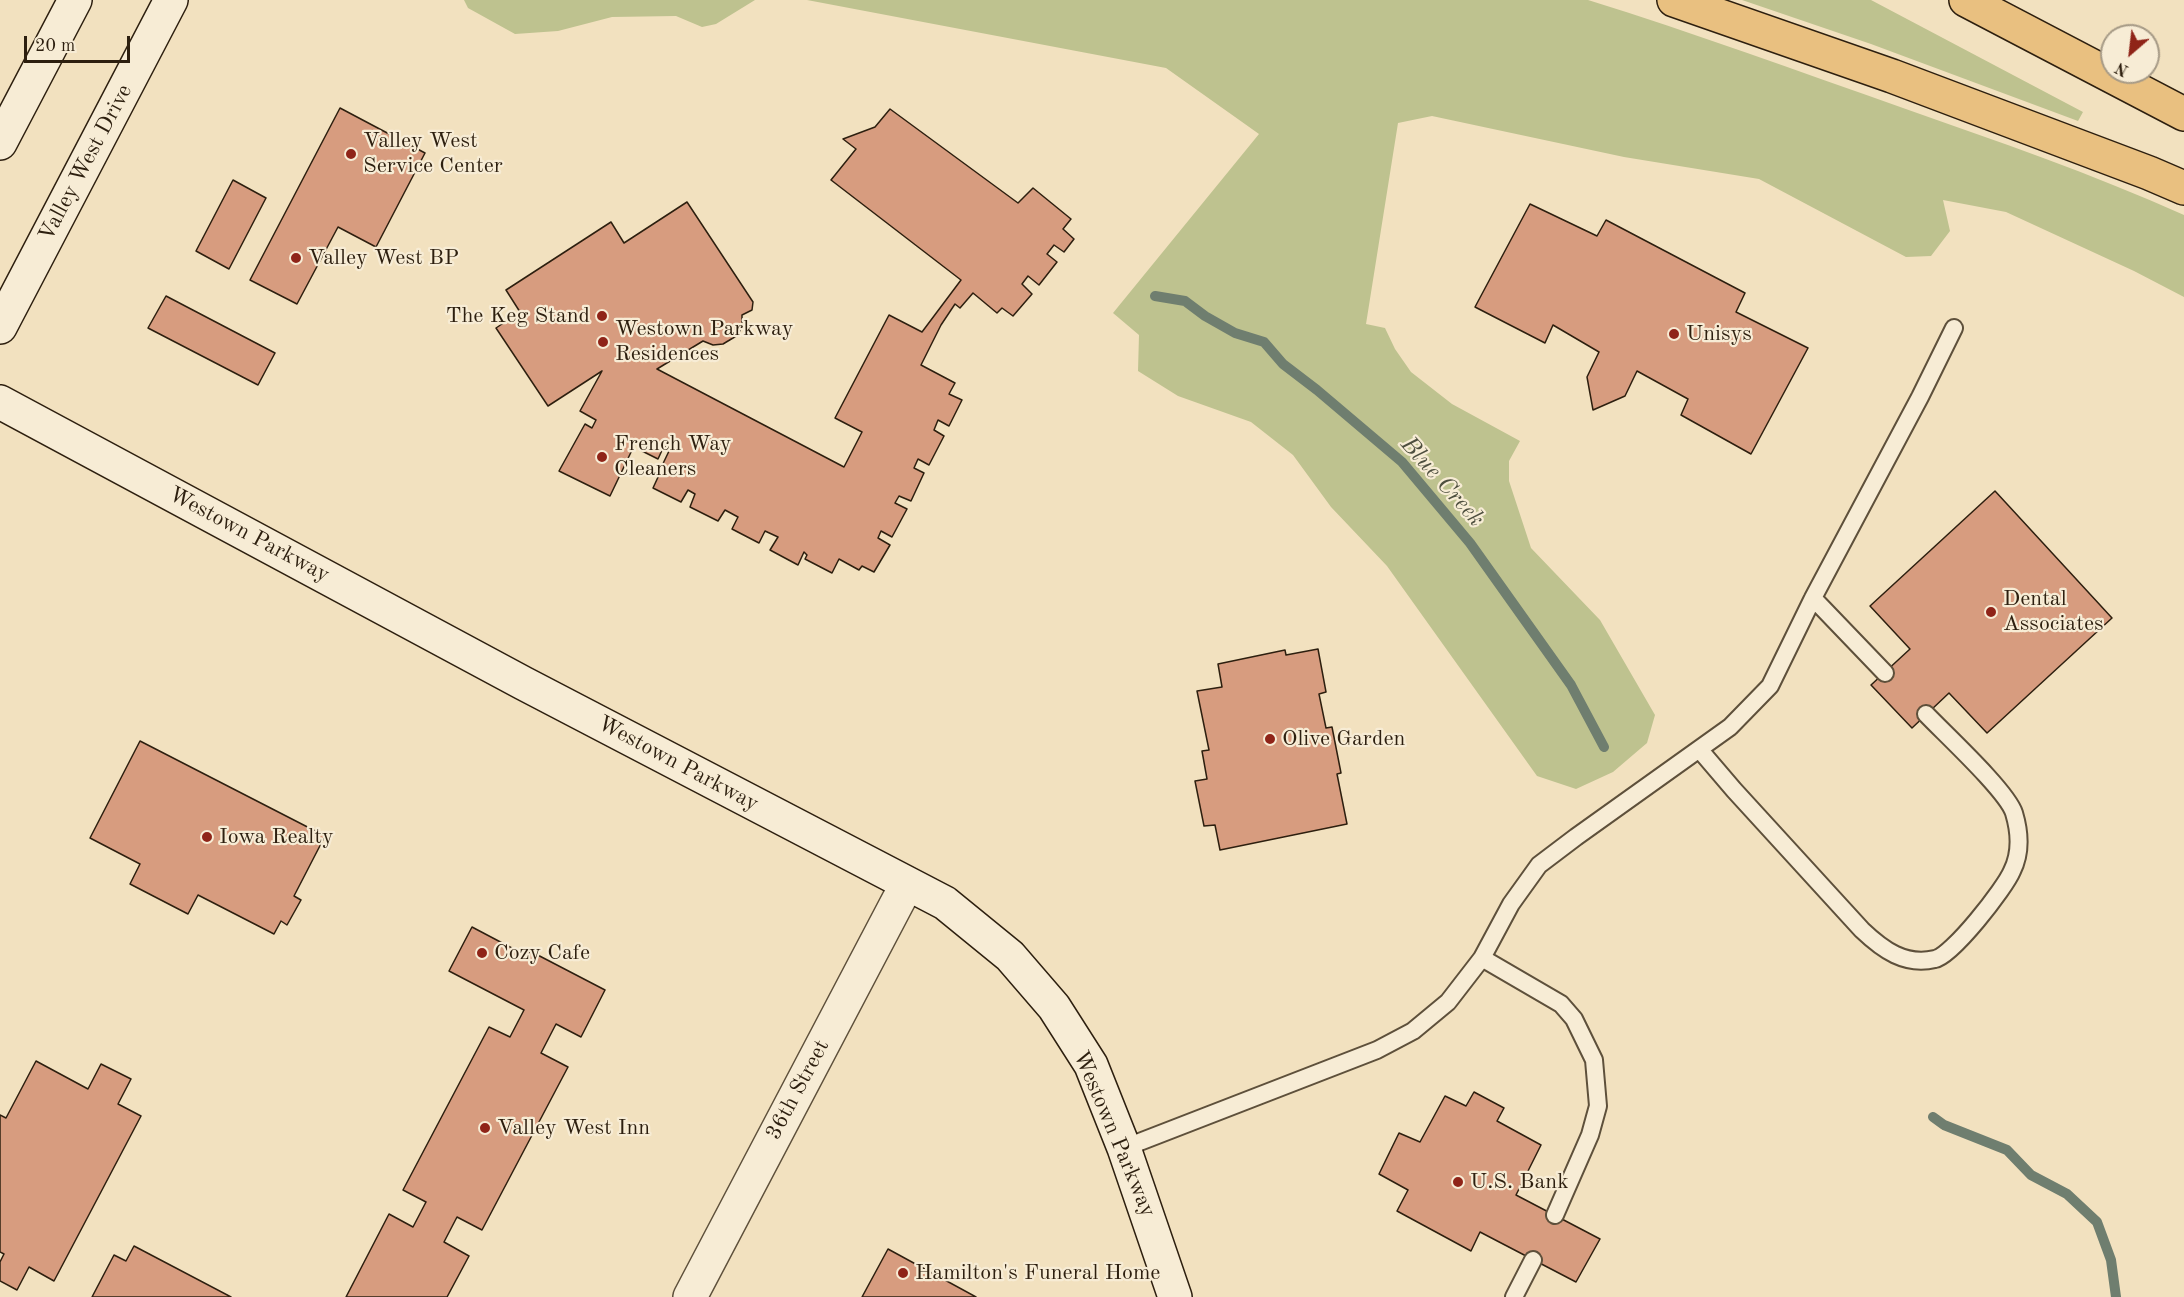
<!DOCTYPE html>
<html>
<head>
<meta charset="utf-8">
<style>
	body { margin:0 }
	#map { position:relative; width:2184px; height:1297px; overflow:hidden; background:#f2e1bf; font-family:"Old Standard TT",serif }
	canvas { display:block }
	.north { position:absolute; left:2100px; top:24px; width:60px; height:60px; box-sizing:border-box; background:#f7ecd5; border:2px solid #a69a86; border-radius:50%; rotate:208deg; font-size:16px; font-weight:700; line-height:24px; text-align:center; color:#2d1f0f }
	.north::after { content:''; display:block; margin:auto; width:21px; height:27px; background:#8f2418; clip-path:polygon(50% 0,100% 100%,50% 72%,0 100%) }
	.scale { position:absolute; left:24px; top:36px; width:106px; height:27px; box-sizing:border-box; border:3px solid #2d1f0f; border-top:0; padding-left:8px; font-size:18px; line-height:21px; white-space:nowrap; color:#2d1f0f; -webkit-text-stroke:4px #f7ecd5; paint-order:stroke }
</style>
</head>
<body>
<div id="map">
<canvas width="2184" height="1297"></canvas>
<div class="north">N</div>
<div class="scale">20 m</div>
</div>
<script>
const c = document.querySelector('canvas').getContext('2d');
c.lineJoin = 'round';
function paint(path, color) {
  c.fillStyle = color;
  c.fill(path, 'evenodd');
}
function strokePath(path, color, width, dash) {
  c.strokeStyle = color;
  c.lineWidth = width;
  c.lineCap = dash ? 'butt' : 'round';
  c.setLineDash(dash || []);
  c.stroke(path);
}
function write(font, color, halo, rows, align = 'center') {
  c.font = font + ' "Old Standard TT",serif';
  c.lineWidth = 4.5;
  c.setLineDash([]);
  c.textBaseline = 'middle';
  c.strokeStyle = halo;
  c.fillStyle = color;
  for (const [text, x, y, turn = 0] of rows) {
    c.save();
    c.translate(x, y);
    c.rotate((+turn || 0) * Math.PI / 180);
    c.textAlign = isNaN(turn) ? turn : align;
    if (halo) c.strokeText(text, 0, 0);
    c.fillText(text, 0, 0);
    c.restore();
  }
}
const green = new Path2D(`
	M464,0H755L716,24L702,27L676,16L612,17L558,31L515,34L468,8Z
	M807,0H1588C1694,33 1798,71 1903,108C1997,141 2093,174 2184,215V297L2134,271L2006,212L1943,200L1950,231L1931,256L1906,257L1759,179L1624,157L1432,116L1398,123L1366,324L1385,328L1395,349L1411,372L1452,404L1520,441L1509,461V481L1531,548L1600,620L1655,715L1647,743L1613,772L1576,789L1537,776L1387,566L1331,507L1293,455L1251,422L1178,396L1138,371L1139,335L1113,313L1259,134L1166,68Z
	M1742,0H1871L2083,112L2078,121L1871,44Z`);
const stream = new Path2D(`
	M1155,296L1185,301L1205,316L1235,333L1264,342L1283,364L1317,390L1402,462L1470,543L1571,685L1604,747
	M1933,1117L1944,1125L2007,1150L2031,1175L2067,1194L2097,1222L2111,1260L2116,1297`);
const building = new Path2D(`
	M340,108L425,153L376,247L338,227L297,304L250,280Z
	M890,109L1018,203L1033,188L1071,219L1063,229L1074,239L1064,252L1054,245L1047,254L1057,262L1039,285L1028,276L1022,284L1032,294L1013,316L1002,308L997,313L973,293L960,308L955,304L941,325L921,365L955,383L949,394L962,400L949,426L938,420L934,430L944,436L929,465L918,459L914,468L924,473L911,501L899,496L895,503L907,509L892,537L881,531L878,538L890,545L874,572L862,566L859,570L839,559L832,573L805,559L807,555L804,552L798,565L770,550L778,537L765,531L759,543L732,529L738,517L725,510L718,521L690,507L695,494L688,490L681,502L653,488L659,475L658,474L670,449L664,446L658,459L642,451L645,446L632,440L630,446L633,448L610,496L559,471L585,424L592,428L596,420L580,411L602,371L548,406L496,328L520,312L506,290L611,222L624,243L687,202L753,302L752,310L742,315V326L738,335L723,344L713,345L703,341L657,369L844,467L862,432L835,418L889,315L922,332L961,280L831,180L856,149L843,139L875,127Z
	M233,180L266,198L229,269L196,251Z
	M1530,204L1597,236L1606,220L1745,293L1736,312L1808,348L1751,454L1681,415L1688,399L1637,371L1625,396L1593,410L1587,377L1599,352L1553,325L1545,343L1475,307Z
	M166,296L275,353L258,385L148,328Z
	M1995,491L2112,618L1987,733L1949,693L1912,728L1871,685L1910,649L1870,606Z
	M1318,649L1326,692L1319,694L1326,728L1332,727L1341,773L1337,774L1347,824L1220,850L1215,825L1204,826L1195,781L1207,779L1202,751L1209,750L1197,691L1222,687L1218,664L1285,650L1286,655Z
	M140,741L325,836L294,896L301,900L287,925L281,921L274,934L198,895L188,914L130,884L140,864L90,838Z
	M472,927L527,956L530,951L605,990L581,1037L556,1024L541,1053L568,1067L482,1230L457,1217L444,1242L469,1256L447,1297H346L389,1214L413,1227L426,1202L403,1190L489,1027L510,1037L524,1010L449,971Z
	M36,1061L88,1089L101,1064L131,1079L118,1104L141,1116L54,1281L29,1267L17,1290L0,1281V1262L4,1254L0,1252V1115L6,1118Z
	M1474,1092L1504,1108L1497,1121L1541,1145L1516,1195L1600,1239L1576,1282L1480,1232L1471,1251L1397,1211L1408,1190L1379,1174L1399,1133L1420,1142L1445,1096L1466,1106Z
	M134,1246L231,1297H92L114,1255L126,1261Z
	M888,1249L976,1297H862Z`);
const lane = new Path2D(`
	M1813,598L1885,673
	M1699,749L1734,790L1862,930C1883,950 1905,966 1935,959C1952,956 2005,888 2012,871C2021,853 2020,833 2014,813C2007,791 1945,734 1926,714
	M1482,958L1561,1004L1574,1019L1594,1060L1598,1106L1590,1135L1555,1215
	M1124,1148L1377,1050L1413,1031L1448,1002L1482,958L1511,904L1539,865L1576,837L1730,727L1770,686L1813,598L1920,397L1954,328
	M1514,1297L1533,1260`);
const street = new Path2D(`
	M690,1297L907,884`);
const secondary = new Path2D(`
	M0,143L75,0
	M0,327L171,0
	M0,402L523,683L945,903L1010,956L1054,1007L1091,1065L1124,1148L1175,1297`);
const highway = new Path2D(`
	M1674,0L1892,76L2149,173L2184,188
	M1966,0L2184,114`);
const markers = [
	[351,154,6,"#8f2418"],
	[296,258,6,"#8f2418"],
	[602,316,6,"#8f2418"],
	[1674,334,6,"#8f2418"],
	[603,342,6,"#8f2418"],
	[602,457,6,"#8f2418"],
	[1991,612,6,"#8f2418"],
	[1270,739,6,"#8f2418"],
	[207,837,6,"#8f2418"],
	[482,953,6,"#8f2418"],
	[485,1128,6,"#8f2418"],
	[1458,1182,6,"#8f2418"],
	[903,1273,6,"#8f2418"]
];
const poiNames = [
	["Valley West",363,141],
	["Service Center",363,166],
	["Valley West BP",308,258],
	["The Keg Stand",590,316,"right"],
	["Westown Parkway",615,329],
	["Residences",615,354],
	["Unisys",1686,334],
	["French Way",614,444],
	["Cleaners",614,469],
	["Dental",2003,599],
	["Associates",2003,624],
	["Olive Garden",1282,739],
	["Iowa Realty",219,837],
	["Cozy Cafe",494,953],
	["Valley West Inn",497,1128],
	["U.S. Bank",1470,1182],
	["Hamilton's Funeral Home",915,1273]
];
const streetNames = [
	["Valley West Drive",86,163,-62],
	["Westown Parkway",249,535,28],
	["Westown Parkway",678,764,28],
	["36th Street",798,1090,-62],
	["Westown Parkway",1114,1134,67]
];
const waterNames = [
	["Blue Creek",1442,482,48]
];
paint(green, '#bec28f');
strokePath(stream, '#6f7e6f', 10);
paint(building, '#d79c7f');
strokePath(building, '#2d1f0f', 1.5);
strokePath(lane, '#5e503b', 20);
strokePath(street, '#5e503b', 36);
strokePath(secondary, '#2d1f0f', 36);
strokePath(highway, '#2d1f0f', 36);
strokePath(lane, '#f7ecd5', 16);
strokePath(street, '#f7ecd5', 33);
strokePath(secondary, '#f7ecd5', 33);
strokePath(highway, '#e9c080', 33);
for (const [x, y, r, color] of markers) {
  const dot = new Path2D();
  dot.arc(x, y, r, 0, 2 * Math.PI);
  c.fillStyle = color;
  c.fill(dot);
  strokePath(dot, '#f7ecd5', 2);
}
write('22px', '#2d1f0f', '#f7ecd5', poiNames, 'left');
write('22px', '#2d1f0f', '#f7ecd5', streetNames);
write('italic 24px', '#4e4f3f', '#f7ecd5', waterNames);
</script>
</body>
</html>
